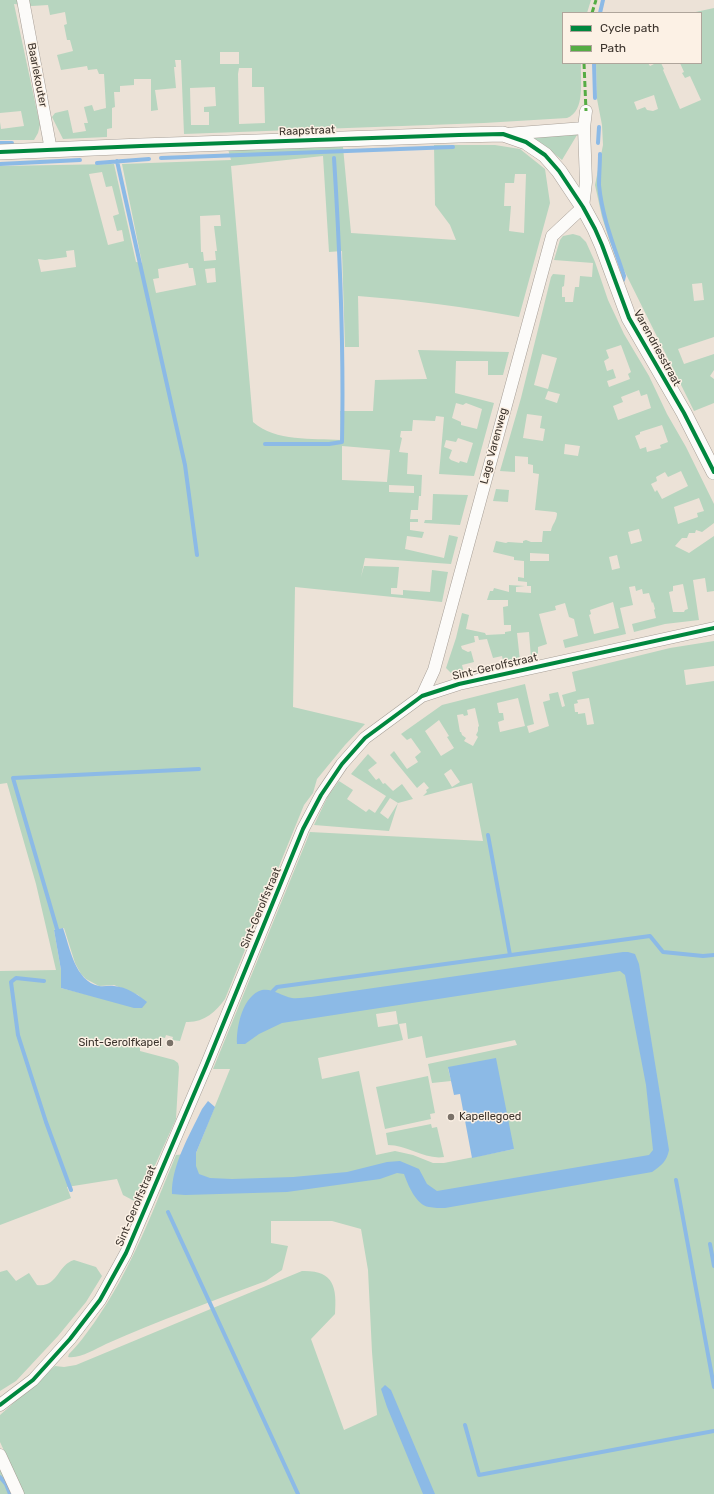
<!DOCTYPE html>
<html>
<head>
<meta charset="utf-8">
<style>
	body { margin:0 }
	#map { position:relative; width:714px; height:1494px; overflow:hidden; background:#ece2d7; font-family:Rubik,sans-serif }
	canvas { display:block }
	.legend { position:absolute; left:562px; top:12px; width:140px; height:52px; box-sizing:border-box; background:#fcf1e5; border:1px solid #afa59b; margin:0; padding:5px 7px; list-style:none; font-size:12px; color:#3c342d }
	.legend li { display:flex; align-items:center; gap:8px; height:20px }
	.legend b { width:20px; border:1px solid #afa59b }
</style>
</head>
<body>
<div id="map">
<canvas width="714" height="1494"></canvas>
<ul class="legend">
<li><b style="height:5px;background:#00873e"></b>Cycle path</li>
<li><b style="height:5px;background:#55ac44"></b>Path</li>
</ul>
</div>
<script>
const c = document.querySelector('canvas').getContext('2d');
c.lineJoin = 'round';
function paint(path, color) {
  c.fillStyle = color;
  c.fill(path, 'evenodd');
}
function strokePath(path, color, width, dash) {
  c.strokeStyle = color;
  c.lineWidth = width;
  c.lineCap = dash ? 'butt' : 'round';
  c.setLineDash(dash || []);
  c.stroke(path);
}
function write(font, color, halo, rows, align = 'center') {
  c.font = font + ' Rubik,sans-serif';
  c.lineWidth = 3;
  c.setLineDash([]);
  c.textBaseline = 'middle';
  c.strokeStyle = halo;
  c.fillStyle = color;
  for (const [text, x, y, turn = 0] of rows) {
    c.save();
    c.translate(x, y);
    c.rotate((+turn || 0) * Math.PI / 180);
    c.textAlign = isNaN(turn) ? turn : align;
    if (halo) c.strokeText(text, 0, 0);
    c.fillText(text, 0, 0);
    c.restore();
  }
}
const green = new Path2D(`
	M0,0H591L587,13H563V63H581C580,80 586,111 567,118L484,123L184,134L181,60H175L176,67H174L176,88L155,90L158,110L151,111V79H134V85L120,86V92H114L115,107L112,108V128L107,129V137L63,139L52,117L55,113L68,110L73,133L86,131L84,123H88L84,107L92,105L94,111L106,108L104,74H99L97,69L88,70L87,66L61,70L57,55L73,51L70,40H67L64,25L67,24L65,12L50,15L48,5L32,6L14,4L40,125L38,133L34,140H0V122L1,129L24,126L21,111L0,113ZM220,52H239V64H220ZM239,68H252V87H264L265,123L239,124L238,74ZM215,87L216,106L204,107V112H209V125H191L190,88Z
	M714,8V337L678,349L684,364L714,354V370L710,376L714,379V403L694,411L610,242L602,217L595,185L603,145L602,125L597,99L596,63H648L650,66L656,63H661L664,69L663,70L680,109L701,100L690,76L685,78L682,73L684,72L680,63H701V13H691ZM654,95L658,109L653,111L647,110L645,107L637,110L634,102ZM702,283L704,300L694,301L692,284Z
	M577,135L562,160L552,152L531,139L532,136Z
	M434,145H495L520,149L545,169L550,203L519,317C466,307 412,300 358,296L359,347H345L342,251L329,252L323,156L231,166L253,422C276,442 312,438 341,440L340,411H373L375,380L427,379L418,350L509,352L503,375H488V361H456L455,393L494,403L474,476L439,474L444,417L436,416L435,421L413,420L412,431H401L400,437L402,438L399,452L408,453L407,474L422,475L421,496H419L418,510H411L410,519H418V522H410V530L424,532L422,538L407,536L405,549L444,558L449,535L458,537L451,564L365,558L361,577L364,566L399,567L397,588H391V594L403,595V590L430,592L432,570L448,572L442,602L295,587L293,707L365,724L345,745L317,779L313,793L304,805L225,999C216,1012 203,1023 186,1022L180,1041L172,1040L173,1037L166,1035L165,1038L161,1037L159,1044L163,1045L162,1048L140,1042V1051L174,1060L178,1063L179,1067L176,1119L138,1203L123,1195L117,1179L67,1187L71,1198L0,1225V971L56,970L36,884L7,783L0,784V166L114,164L136,262L142,263L122,164L231,160L228,149L343,147L351,233L456,240L450,225L435,205ZM102,172L106,187L112,186L119,214L113,216L117,231L122,230L124,241L108,245L89,174ZM515,174H526L524,233L509,231L511,206H504L505,183H514ZM220,215L221,226H214L217,251H215L216,260L204,261L203,252H201L200,216ZM74,250L76,267L41,272L38,259L45,260L67,257L66,251ZM188,263L189,268H193L196,285L156,293L153,279L159,278L158,269ZM215,268L216,282L207,283L205,269ZM456,403L463,405L466,403L482,409L477,429L461,425V422L452,418ZM458,438L473,443L467,463L460,461L459,463L451,460L449,458L452,450L444,447L446,440L456,442ZM342,446L390,450L387,482L342,480ZM389,485L414,486V493L389,492ZM64,928L75,963L81,974L86,979L99,986L114,985L138,995L146,1003L97,997L61,988V970L54,930Z
	M573,234L580,236L586,242L595,262L608,300L624,334L649,376L667,414L686,447L714,504V523L702,532L696,530L695,533H689L687,538H682L675,546L689,553L714,536V591L707,592L705,578L693,580L699,620L665,624L634,632L632,624L656,618L654,610L655,609L653,602L652,603L649,593L643,594L642,589L636,591L635,586L629,587L633,605L620,608L626,634L565,648L563,640L578,636L574,619L569,617L565,603L555,606L556,610L539,614L547,644L538,647V655L531,658L529,632L517,633L520,661L504,664L502,656L493,658L487,639L479,640L478,636H474L475,642L461,646L462,649L468,652L471,651L474,662L462,665L464,673L454,676L446,668L456,638L462,613L469,615L466,629L485,633L486,635L505,634V632L511,631V625H504L503,607L508,606V600H487L490,591H493L494,588L509,592V585L525,586L516,587V592L531,593V586H527V582L518,581V577L524,578V561L514,560V557L493,552L496,541L506,543L508,542L523,543V541L526,540L531,542H542L543,531H551C552,524 557,521 557,513L555,512L535,510L539,474L533,473V465L528,464V457L515,456V472L500,471L521,398L551,277L553,274L565,275L564,286L562,287V297H565V302H573L575,287H579L580,276L592,277L593,263L554,260L560,240L563,236ZM621,345L631,372L628,374L630,379L609,387L607,381L616,378L613,369L607,371L604,361L609,358L606,350ZM542,354L557,358L548,389L534,385ZM639,390L641,396L647,394L651,408L618,420L613,406L623,402L621,397ZM548,391L560,394L557,403L545,399ZM527,414L542,416L540,428L545,429L543,441L523,438ZM662,425L668,442L660,445L661,448L647,452L646,447L640,449L635,436L640,434V432ZM565,444L580,446L578,456L564,454ZM681,471L688,486L662,499L657,490L655,492L651,484L657,481L656,477L665,472L668,477ZM699,498L704,511L697,513L698,517L678,524L674,507ZM639,529L642,541L631,544L628,532ZM530,553L549,554V561H530ZM617,555L620,568L612,570L609,557ZM683,584L688,609L685,610L684,612H673L669,592L673,591V586ZM613,602L619,628L594,634L589,615L591,614L590,610Z
	M496,489L509,490L508,502L493,501Z
	M433,494L468,495L460,525L424,523L425,520H432Z
	M714,641V666L684,670L686,685L714,681V1494H24L0,1442V1415L55,1366L64,1367L76,1365L302,1271C334,1270 337,1287 335,1314L311,1339L344,1430L377,1415L372,1352L368,1270L361,1229L332,1221H271V1243L288,1246L282,1270L266,1281C212,1301 158,1321 106,1344C95,1349 80,1359 68,1357L69,1354C79,1344 86,1334 94,1323C130,1272 152,1213 176,1155L196,1153L230,1069H213L310,832L483,841L472,783L423,796L427,792L426,790L429,788L424,782L417,788L390,755L394,751L407,769L418,762L415,757L421,752L411,738L407,740L401,734L442,705L525,684L534,724L527,726L529,733L549,726L543,702L550,700L549,694L558,692L562,707L565,706L562,695L576,691L572,672L670,648ZM518,698L525,726L500,732L498,722L504,720L503,713H499L497,703ZM589,698L594,724L587,725L585,713L578,714V712H575L574,704L578,703L577,700ZM475,708L479,726L478,727V731L476,735L478,737L473,746L464,741L466,738L462,735L461,732H460L457,715L463,714L464,716L468,715L467,710ZM439,720L449,736L447,737L454,748L441,756L425,731ZM451,769L460,782L452,787L444,774ZM396,1011L398,1024L378,1027L376,1014ZM406,1023L408,1039L422,1036L426,1058L515,1040L517,1045L428,1064L432,1083L451,1081L448,1068L514,1149L444,1163H433L413,1155L395,1151L376,1155L359,1071L322,1079L318,1058L403,1040L399,1024Z
	M368,754L377,763L368,770L376,780L379,778L383,784L385,783L393,791L402,784L413,799L398,803L389,831L314,825L328,796L339,781L353,790L347,799L366,812L369,809L375,813L386,796L351,774ZM390,798L398,803L388,819L380,813Z
	M428,1076L435,1113L430,1114L431,1119L385,1129L376,1087Z
	M431,1124L432,1128L437,1127L444,1157C425,1160 408,1145 388,1145L386,1133Z
	M74,1260L96,1267L102,1276L86,1302L58,1336L16,1381L0,1391V1272L7,1270L16,1281L29,1273L37,1285C58,1288 57,1265 74,1260Z
	M0,1464L13,1494H0Z`);
const water = new Path2D(`
	M63,928C70,948 75,981 99,986C104,987 109,985 114,986C127,987 137,994 147,1002L142,1008H134L61,988V970L54,930Z
	M623,952H628L635,954L639,964L669,1150C667,1161 661,1166 652,1172L445,1208C440,1208 434,1208 429,1207C416,1205 408,1185 404,1174L397,1173L380,1179L287,1192L185,1195L172,1194C171,1166 190,1134 202,1109L208,1101L215,1107L196,1153V1166L199,1174L210,1178L232,1179L293,1177L347,1172L387,1162L400,1161L419,1169L427,1184L437,1191L649,1155L653,1150L646,1085L625,975L620,971L282,1023L259,1034L245,1044H237C236,1027 243,995 262,990C272,988 282,996 292,998C298,999 305,997 311,997Z
	M496,1058L514,1149L472,1158L460,1094L454,1095L448,1067Z
	M385,1385L391,1390L435,1494H423L387,1407L381,1389Z`);
const stream = new Path2D(`
	M600,13L603,0
	M594,63L595,98
	M0,143H12
	M598,143L599,127
	M600,154C600,164 599,175 599,185C602,217 614,246 624,276L623,280
	M161,158L453,147
	M117,161L185,465L197,555
	M97,163L149,159
	M0,164L80,160
	M265,444H329L342,442C344,347 340,252 334,158
	M488,835L510,955
	M57,929L13,778L199,769
	M44,981L16,978L11,982L18,1035L46,1122L71,1190
	M273,991L277,987L650,936L663,952L703,956L714,955
	M676,1180L714,1387
	M168,1212L298,1494
	M710,1244L714,1266
	M465,1425L479,1475L714,1431
	M0,1477L6,1484L10,1494`);
const minor = new Path2D(`
	M23,0L51,150
	M506,134L584,128
	M422,696L434,670L552,236L583,207L586,182L584,128L586,111
	M0,1405L33,1380L70,1339L100,1300L126,1253L206,1066L303,829L321,795L342,764L365,738L422,696L459,684L714,628
	M0,1455L18,1494`);
const tertiary = new Path2D(`
	M0,152L141,146L459,135L503,134L526,142L545,155L559,171L583,207L595,229L602,245L629,318L684,413L714,472`);
const quiet = new Path2D(`
	M592,13L596,0
	M584,63L586,111`);
const cycleway = new Path2D(`
	M0,152L141,146L459,135L503,134L526,142L545,155L559,171L583,207L595,229L602,245L629,318L684,413L714,472
	M0,1405L33,1380L70,1339L100,1300L126,1253L206,1066L303,829L321,795L342,764L365,738L422,696L459,684L714,628`);
const markers = [
	[170,1043,4,"#7a7168"],
	[451,1117,4,"#7a7168"]
];
const streetNames = [
	["Baarlekouter",37,75,79],
	["Raapstraat",307,131,-2],
	["Varendriesstraat",657,348,61],
	["Lage Varenweg",494,446,-75],
	["Sint-Gerolfstraat",495,667,-13],
	["Sint-Gerolfstraat",261,908,-67],
	["Sint-Gerolfstraat",136,1206,-67]
];
const poiNames = [
	["Sint-Gerolfkapel",162,1043],
	["Kapellegoed",459,1117,"left"]
];
paint(green, '#b7d5bf');
paint(water, '#8cbae6');
strokePath(stream, '#8cbae6', 4);
strokePath(minor, '#a79f97', 13);
strokePath(tertiary, '#a79f97', 16);
strokePath(minor, '#fcfbf9', 12);
strokePath(tertiary, '#fcfbf9', 15);
strokePath(quiet, '#55ac44', 3, [6, 3]);
strokePath(cycleway, '#00873e', 4);
for (const [x, y, r, color] of markers) {
  const dot = new Path2D();
  dot.arc(x, y, r, 0, 2 * Math.PI);
  c.fillStyle = color;
  c.fill(dot);
  strokePath(dot, '#fcf1e5', 1.5);
}
write('11px', '#3c342d', '#fcf1e5', streetNames);
write('11px', '#3c342d', '#fcf1e5', poiNames, 'right');
</script>
</body>
</html>
